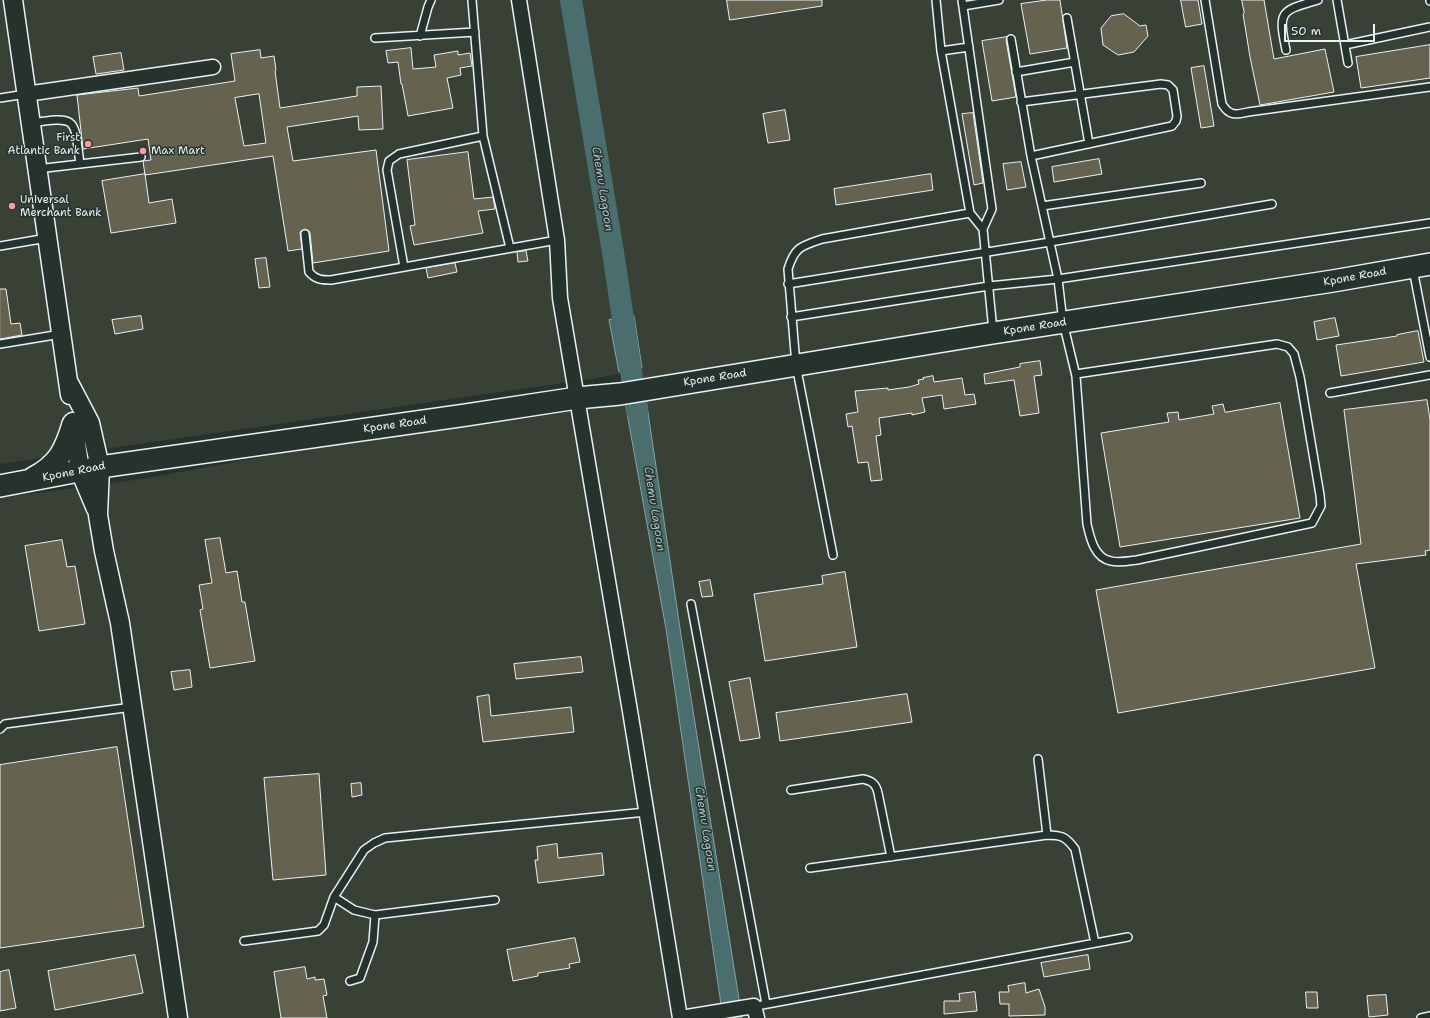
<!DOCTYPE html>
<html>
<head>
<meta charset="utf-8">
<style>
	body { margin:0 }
	#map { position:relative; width:1430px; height:1018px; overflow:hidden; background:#26332d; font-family:"Shantell Sans",sans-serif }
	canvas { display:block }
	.scale { position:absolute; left:1284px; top:24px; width:91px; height:18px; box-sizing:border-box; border:2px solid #e8f1f8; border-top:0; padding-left:5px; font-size:12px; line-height:14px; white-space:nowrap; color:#e8f1f8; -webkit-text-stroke:3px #26332d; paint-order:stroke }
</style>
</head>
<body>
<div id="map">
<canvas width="1430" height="1018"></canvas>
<div class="scale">50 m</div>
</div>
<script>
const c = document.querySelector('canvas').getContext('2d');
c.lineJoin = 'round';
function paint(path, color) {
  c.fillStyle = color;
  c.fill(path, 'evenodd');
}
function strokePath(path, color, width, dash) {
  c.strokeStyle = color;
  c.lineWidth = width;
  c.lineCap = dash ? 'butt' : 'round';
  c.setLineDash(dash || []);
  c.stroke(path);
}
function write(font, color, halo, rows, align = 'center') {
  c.font = font + ' "Shantell Sans",sans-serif';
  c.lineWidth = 3;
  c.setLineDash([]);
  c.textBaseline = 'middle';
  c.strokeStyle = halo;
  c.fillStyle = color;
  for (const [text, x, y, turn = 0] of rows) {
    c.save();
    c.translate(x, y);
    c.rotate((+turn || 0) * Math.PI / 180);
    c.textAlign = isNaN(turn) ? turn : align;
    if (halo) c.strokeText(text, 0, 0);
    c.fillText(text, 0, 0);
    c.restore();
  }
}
const built = new Path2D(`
	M0,0H1430V1018H742L681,635L642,370L597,378L0,464Z
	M625,402L666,629L723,1018H0V498L142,479L417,429Z`);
const water = new Path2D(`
	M634,316L642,368L619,372L609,320Z
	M646,399L681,635L742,1018H723L666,629L625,402Z`);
const river = new Path2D(`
	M571,0L613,252L637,411`);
const building = new Path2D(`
	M727,0H822V6L730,20Z
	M1047,0H1060L1067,48L1030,54L1021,4Z
	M1181,0H1198L1202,24L1186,27Z
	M1242,0H1264L1274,59L1325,49L1334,92L1260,105L1250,57L1243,14L1244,13Z
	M1124,14L1140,26L1146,25L1148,36L1134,52L1118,55L1103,45L1101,28L1111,16Z
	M1007,37L1006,40L1016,97L992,101L982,41Z
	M1430,45V78L1361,88L1356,57Z
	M411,48L413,69L436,67L434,55L458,51V55L470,53L472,66L460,68L461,75L447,78L453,108L408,116L402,84H401L398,62L388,63L386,51Z
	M260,50L261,58L274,56L276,70L275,71L280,108L357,96V87L381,86L383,129L359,130L358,116L287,127L293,161L376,150L389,251L313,263L310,233L309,231L305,229L300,232L302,249L288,251L273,156L145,175L143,161L151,160L148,139L83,149L77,95L138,88L139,96L235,81L231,54ZM259,94L266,143L244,146L235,98Z
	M121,53L124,70L96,74L93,57Z
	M1204,66L1214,126L1201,128L1191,68Z
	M785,110L790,140L768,143L763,114Z
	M973,113L983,183L974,185L962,114Z
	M468,152L474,199L493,197L494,202L495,209L478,211L483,233L414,245L410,226L415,225L407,160Z
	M1099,159L1102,174L1054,182L1052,167Z
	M1021,162L1026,187L1007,190L1003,164Z
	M145,174L149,203L172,199L176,223L111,233L102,181Z
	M931,174L933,190L836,205L834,189Z
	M526,251L528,261L518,262L517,252Z
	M266,258L270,287L259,288L255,259Z
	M455,263L457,272L428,278L426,268Z
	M0,289H6L11,324L20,323L22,335L0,339Z
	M141,316L143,329L115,334L112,320Z
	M1335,318L1339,336L1317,340L1314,322Z
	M1418,331L1424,362L1341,376L1336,345L1397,336V335Z
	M1040,361L1042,375L1034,376L1039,413L1020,416L1014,380L985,384L984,374L1020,367V364Z
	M933,376L934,382L962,378L965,395L974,394L976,404L944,409L942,395L922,398L925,412L912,415V413L879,418L881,435L876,436L882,480L871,481L868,462L858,463L852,426L848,427L846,414L858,412L855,391L888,388V390L909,387L919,384L918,380L924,379L923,378Z
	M1427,400L1430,420V550L1425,551L1426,555L1356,564L1375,668L1118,713L1096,590L1361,544L1344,410Z
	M1280,403L1300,518L1120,547L1101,433L1169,422L1167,413L1178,412L1179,420L1214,414L1212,406L1223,404L1225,412Z
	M220,538L226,573L237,571L242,602H245L255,661L210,668L200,610L203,609L199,585L212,583L205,540Z
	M62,540L67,567L75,566L85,624L39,631L25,546Z
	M845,572L857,647L765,661L754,594L823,584L822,576Z
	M710,580L713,596L702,597L699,582Z
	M581,657L583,672L516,679L514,664Z
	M190,670L192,687L174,690L171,672Z
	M750,678L760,738L740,741L729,682Z
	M907,694L912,722L780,741L776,713Z
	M489,695L491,716L571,707L574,732L483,742L477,697Z
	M117,747L144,927L0,948V765Z
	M319,774L326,875L273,880L264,778Z
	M361,783L362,795L352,797L351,784Z
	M557,844L558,858L602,853L604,875L538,883L535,860H538L537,847Z
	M575,938L580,962L569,964L570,968L538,973V976L513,981L507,950Z
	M135,955L143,993L55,1010L48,971Z
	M1088,955L1090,969L1044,977L1041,963Z
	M305,967L307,979L315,977V980L324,979L327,995L323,996L327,1018H281L274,972Z
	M9,970L16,1008L0,1011V972Z
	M1025,983L1026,993L1039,989L1045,1007V1015L1009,1016V1004H1000L999,992H1009L1008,986Z
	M975,992L977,1011L944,1014V1001H960L959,994Z
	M1306,992H1317L1318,1008H1307Z
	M1386,995L1388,1015L1369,1017L1367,996Z`);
const service = new Path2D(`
	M472,0L483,136
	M936,0L941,51L970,213L983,229
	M962,0L992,209L983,229L993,331
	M1205,0L1222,104C1229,116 1236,115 1248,112L1430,87
	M1337,0L1348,63
	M1430,0V1
	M963,6L999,0
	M1067,18L1089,144
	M420,36L428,7L431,0
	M375,38L475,32
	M1011,39L1031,156L1058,279L1063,322L1076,376L1087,524C1090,537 1094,558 1111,561C1119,563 1129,561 1137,560L1312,523L1321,506L1320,495L1300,377L1294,354L1288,347L1277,344L1076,374
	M1345,45L1430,27
	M1286,50C1278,11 1280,11 1318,0
	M941,51L969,47
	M1016,72L1075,62
	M0,98L26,94
	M1021,102L1161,84L1168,85L1173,90L1177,116L1176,121L1172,126L1031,156
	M31,123C78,116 74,118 80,164L37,169
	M80,164L141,157
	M1042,206L1201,183
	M305,234L309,272C316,280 322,280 331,280L557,240
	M0,246L47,238
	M404,267L387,170L389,161L399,154L483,136L510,248
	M1413,269L1430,357
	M788,284L1050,242L1272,204
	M791,317L989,286L1058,279L1430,223
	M0,344L61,334
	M1330,393L1430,375
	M833,555L796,365L788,269C795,247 801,246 822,239L970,213
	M691,604L766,1004
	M0,729L5,724L132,707
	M1038,759L1047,835
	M791,790L863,779C872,781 876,784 878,793L891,857
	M810,868L1047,835C1062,835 1066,837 1075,849L1095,943
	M334,897L354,910L375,915L495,900
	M244,941L318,931L324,925L334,897L364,850L374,843L385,838L646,812
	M350,981L360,978L373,942L375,915
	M762,1005L1128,937
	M1421,1018L1430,1016`);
const minor = new Path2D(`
	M519,0L557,240L560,298L630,711L680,1018
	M26,94L213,67
	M681,1018L754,1006L757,1018`);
const tertiary = new Path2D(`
	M13,0L70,395
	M69,383L90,423L100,467L98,515L104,551L120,623L178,1018
	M73,422L80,471L96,509`);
const secondary = new Path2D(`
	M33,478C58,465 65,451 73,424
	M0,486L100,467L466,415L577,398L620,394L993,333L1333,281L1430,264`);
const markers = [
	[88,144,4,"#ff9aa2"],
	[143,151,4,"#ff9aa2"],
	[12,206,4,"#ff9aa2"]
];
const poiNames = [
	["First",80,138,"right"],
	["Atlantic Bank",80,151,"right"],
	["Max Mart",151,151],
	["Universal",20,200],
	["Merchant Bank",20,213]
];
const streetNames = [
	["Kpone Road",1355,277,-10],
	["Kpone Road",1035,327,-9],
	["Kpone Road",715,378,-9],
	["Kpone Road",395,425,-8],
	["Kpone Road",74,472,-11]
];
const waterNames = [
	["Chemu Lagoon",602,189,81],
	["Chemu Lagoon",654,509,81],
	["Chemu Lagoon",705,829,81]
];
paint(built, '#394137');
paint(water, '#4a6e6e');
strokePath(water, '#89a2a5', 1);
strokePath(river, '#4a6e6e', 22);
paint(building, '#65634f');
strokePath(building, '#e8f1f8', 1);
strokePath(service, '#e8f1f8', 10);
strokePath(minor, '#e8f1f8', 17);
strokePath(tertiary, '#e8f1f8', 21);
strokePath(secondary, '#e8f1f8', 24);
strokePath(service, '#26332d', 7);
strokePath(minor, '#26332d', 14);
strokePath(tertiary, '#26332d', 18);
strokePath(secondary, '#26332d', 21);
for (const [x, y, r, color] of markers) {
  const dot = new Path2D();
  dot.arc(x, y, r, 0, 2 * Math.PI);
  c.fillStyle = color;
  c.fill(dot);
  strokePath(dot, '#26332d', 1.5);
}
write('11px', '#e8f1f8', '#26332d', poiNames, 'left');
write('11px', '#e8f1f8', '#26332d', streetNames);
write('italic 12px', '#a9bdc1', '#26332d', waterNames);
</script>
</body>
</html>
